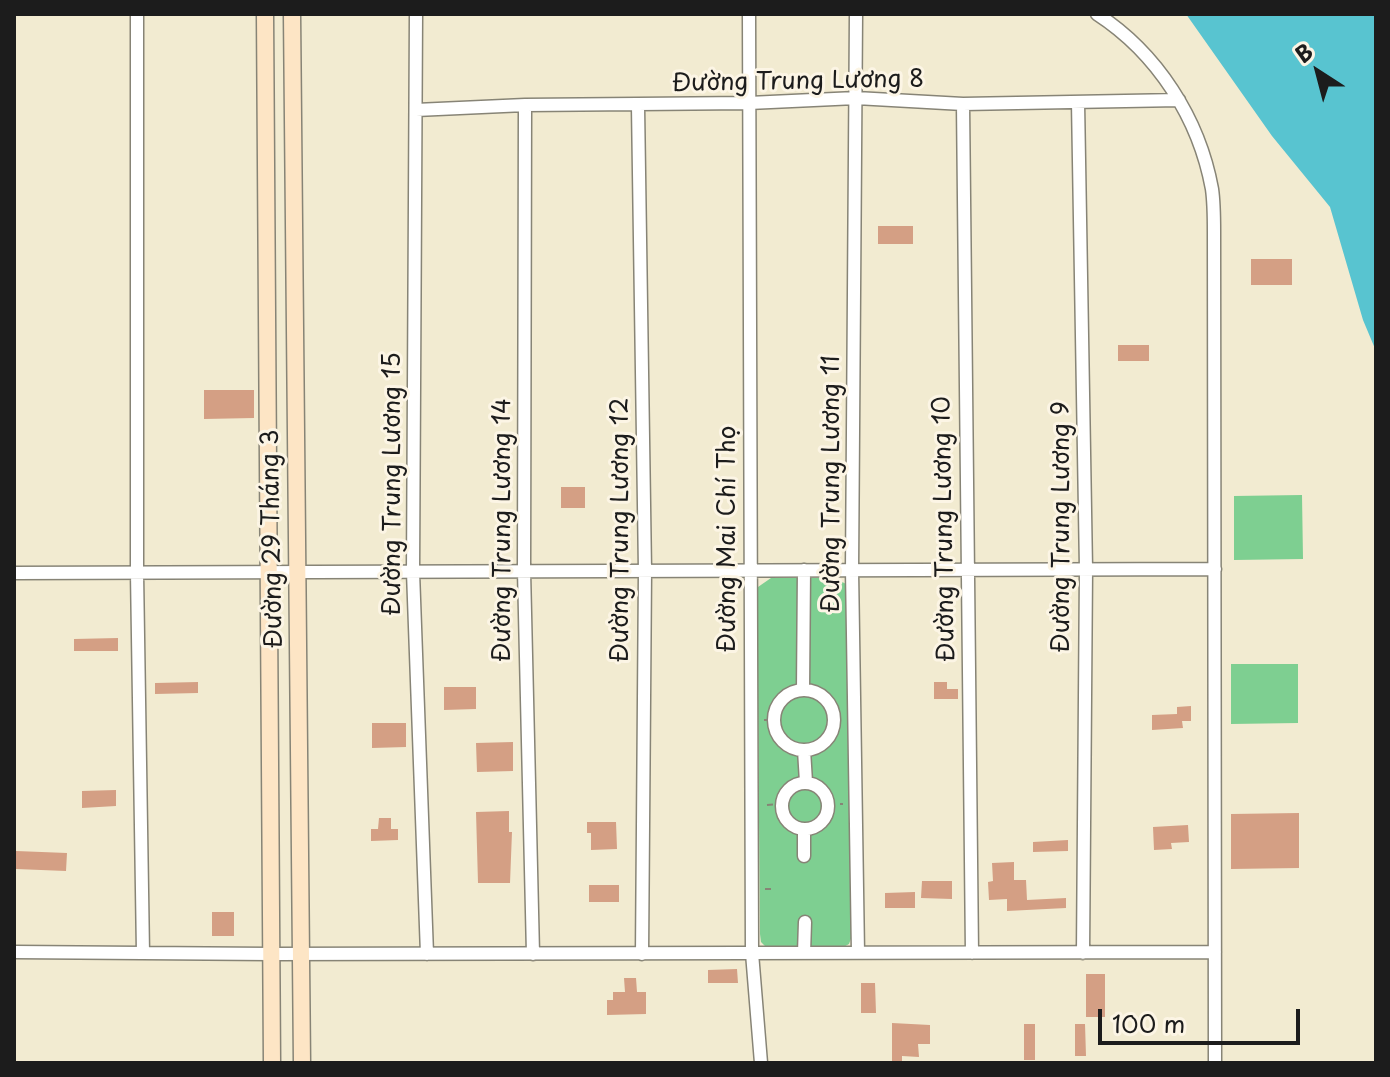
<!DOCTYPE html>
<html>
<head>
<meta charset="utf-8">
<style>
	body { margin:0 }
	#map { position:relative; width:1390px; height:1077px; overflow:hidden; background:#f2ebd1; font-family:"Playpen Sans",sans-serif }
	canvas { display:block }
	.frame { position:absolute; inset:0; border:16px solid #1c1c1c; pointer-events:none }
	.north { position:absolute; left:1278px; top:32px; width:80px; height:80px; -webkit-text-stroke:6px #fcf5e5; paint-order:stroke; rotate:324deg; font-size:22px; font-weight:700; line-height:32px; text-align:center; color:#1c1c1c }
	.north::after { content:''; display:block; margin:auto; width:28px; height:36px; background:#1c1c1c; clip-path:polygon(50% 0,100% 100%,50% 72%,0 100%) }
	.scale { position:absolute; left:1098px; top:1009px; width:202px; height:36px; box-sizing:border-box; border:4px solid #1c1c1c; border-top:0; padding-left:10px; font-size:24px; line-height:28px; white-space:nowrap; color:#1c1c1c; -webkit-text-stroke:6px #fcf5e5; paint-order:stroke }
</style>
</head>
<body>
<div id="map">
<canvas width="1390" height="1077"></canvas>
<div class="frame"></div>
<div class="north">B</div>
<div class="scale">100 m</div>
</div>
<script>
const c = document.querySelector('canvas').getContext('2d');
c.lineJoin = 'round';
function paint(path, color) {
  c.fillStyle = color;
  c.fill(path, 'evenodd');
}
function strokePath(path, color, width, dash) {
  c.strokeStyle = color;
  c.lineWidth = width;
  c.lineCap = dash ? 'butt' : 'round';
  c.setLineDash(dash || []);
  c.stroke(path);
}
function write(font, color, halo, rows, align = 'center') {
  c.font = font + ' "Playpen Sans",sans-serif';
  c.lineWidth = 6;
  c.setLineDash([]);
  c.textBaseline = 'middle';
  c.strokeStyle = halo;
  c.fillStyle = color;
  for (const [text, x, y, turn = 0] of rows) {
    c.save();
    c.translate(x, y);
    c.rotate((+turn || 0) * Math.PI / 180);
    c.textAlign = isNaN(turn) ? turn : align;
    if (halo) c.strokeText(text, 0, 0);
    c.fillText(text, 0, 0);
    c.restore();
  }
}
const green = new Path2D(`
	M1302,495L1303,559L1234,560V496Z
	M771,578H835L846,584L853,933L849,944L840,949L766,947L761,942L760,934L757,594L758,587Z
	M1231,664H1298V723L1231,724Z`);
const water = new Path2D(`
	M1186,14H1376V351L1363,320L1330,207L1272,136Z`);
const building = new Path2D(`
	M878,226H913V244H878Z
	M1251,259H1292V285H1251Z
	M1118,345H1149V361H1118Z
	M204,390H254V418L204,419Z
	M561,487H585V508H561Z
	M118,638V651H74V639Z
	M198,682V693L155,694V683Z
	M934,682H947V689H958V699H934Z
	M444,687H476V709L444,710Z
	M1191,706V721H1182L1183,728L1152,730V715L1177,714V707Z
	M372,723H406V747L372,748Z
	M513,742V771L477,772L476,743Z
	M116,790V806L82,808V791Z
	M509,811V832H512L510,883H478L476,812Z
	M1299,813V868L1231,869V814Z
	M379,818H391V829H398V840L371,841V829H378Z
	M587,822H616L617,849L591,850V833H587Z
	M1188,825L1189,842L1171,843L1172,849L1154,850L1153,827Z
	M1068,840V851L1033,852V842Z
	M16,851L67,853L66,871L16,869Z
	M1014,862V880H1026L1027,900L1066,898V908L1007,911V899L989,900L988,882L993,881L992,863Z
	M922,881H952V899L921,898Z
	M589,885H619V902H589Z
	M915,892V908H885V893Z
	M212,912H234V936H212Z
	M737,969L738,983H708V970Z
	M1086,974H1105V1017H1086Z
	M624,978H636L637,992H646V1014L607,1015V1000H613V992H625Z
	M861,983H875L876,1013H861Z
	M892,1023L930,1025V1044H918L919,1057L902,1056V1063H892Z
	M1024,1024H1035V1060H1024Z
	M1075,1024H1085L1086,1056H1075Z`);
const path = new Path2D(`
	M764,720H775
	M828,804H843
	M767,805L781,804
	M765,889H773`);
const street = new Path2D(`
	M137,14V573L143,953
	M416,14L413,572L427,954
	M749,14L752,953L761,1063
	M856,14L852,570L858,953
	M1097,14C1157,53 1199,118 1212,189C1214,203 1214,218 1214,232L1215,1063
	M1078,102L1086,569L1083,953
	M963,104L972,953
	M525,105L524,571L533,954
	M638,106L645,571L642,954
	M416,110L525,105L749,103L856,98L963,104L1179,100
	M14,573L1215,569
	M803,690L804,570
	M774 720a30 30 0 1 1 60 0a30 30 0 1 1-60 0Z
	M804,750L806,782
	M782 806a23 23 0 1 1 46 0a23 23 0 1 1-46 0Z
	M804,829V856
	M14,952L271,954L1215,952
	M804,953L805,922`);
const secondary = new Path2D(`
	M265,14L272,1063
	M292,14L302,1063`);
const streetNames = [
	["Đường Trung Lương 8",798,82,-1],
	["Đường Trung Lương 15",393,484,-90],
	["Đường Trung Lương 11",832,484,-90],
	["Đường Trung Lương 9",1062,527,-90],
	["Đường Trung Lương 10",945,529,-91],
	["Đường Trung Lương 14",503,530,-90],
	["Đường Trung Lương 12",621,530,-90],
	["Đường 29 Tháng 3",273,539,-91],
	["Đường Mai Chí Thọ",728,539,-90]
];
paint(green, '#7ecf91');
paint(water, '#58c4d0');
paint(building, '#d49f84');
strokePath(street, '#878476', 15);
strokePath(secondary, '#878476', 19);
strokePath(path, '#878476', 2, [6, 6]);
strokePath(street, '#fff', 12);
strokePath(secondary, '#fde5c5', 16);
write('24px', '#1c1c1c', '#fcf5e5', streetNames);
</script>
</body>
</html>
